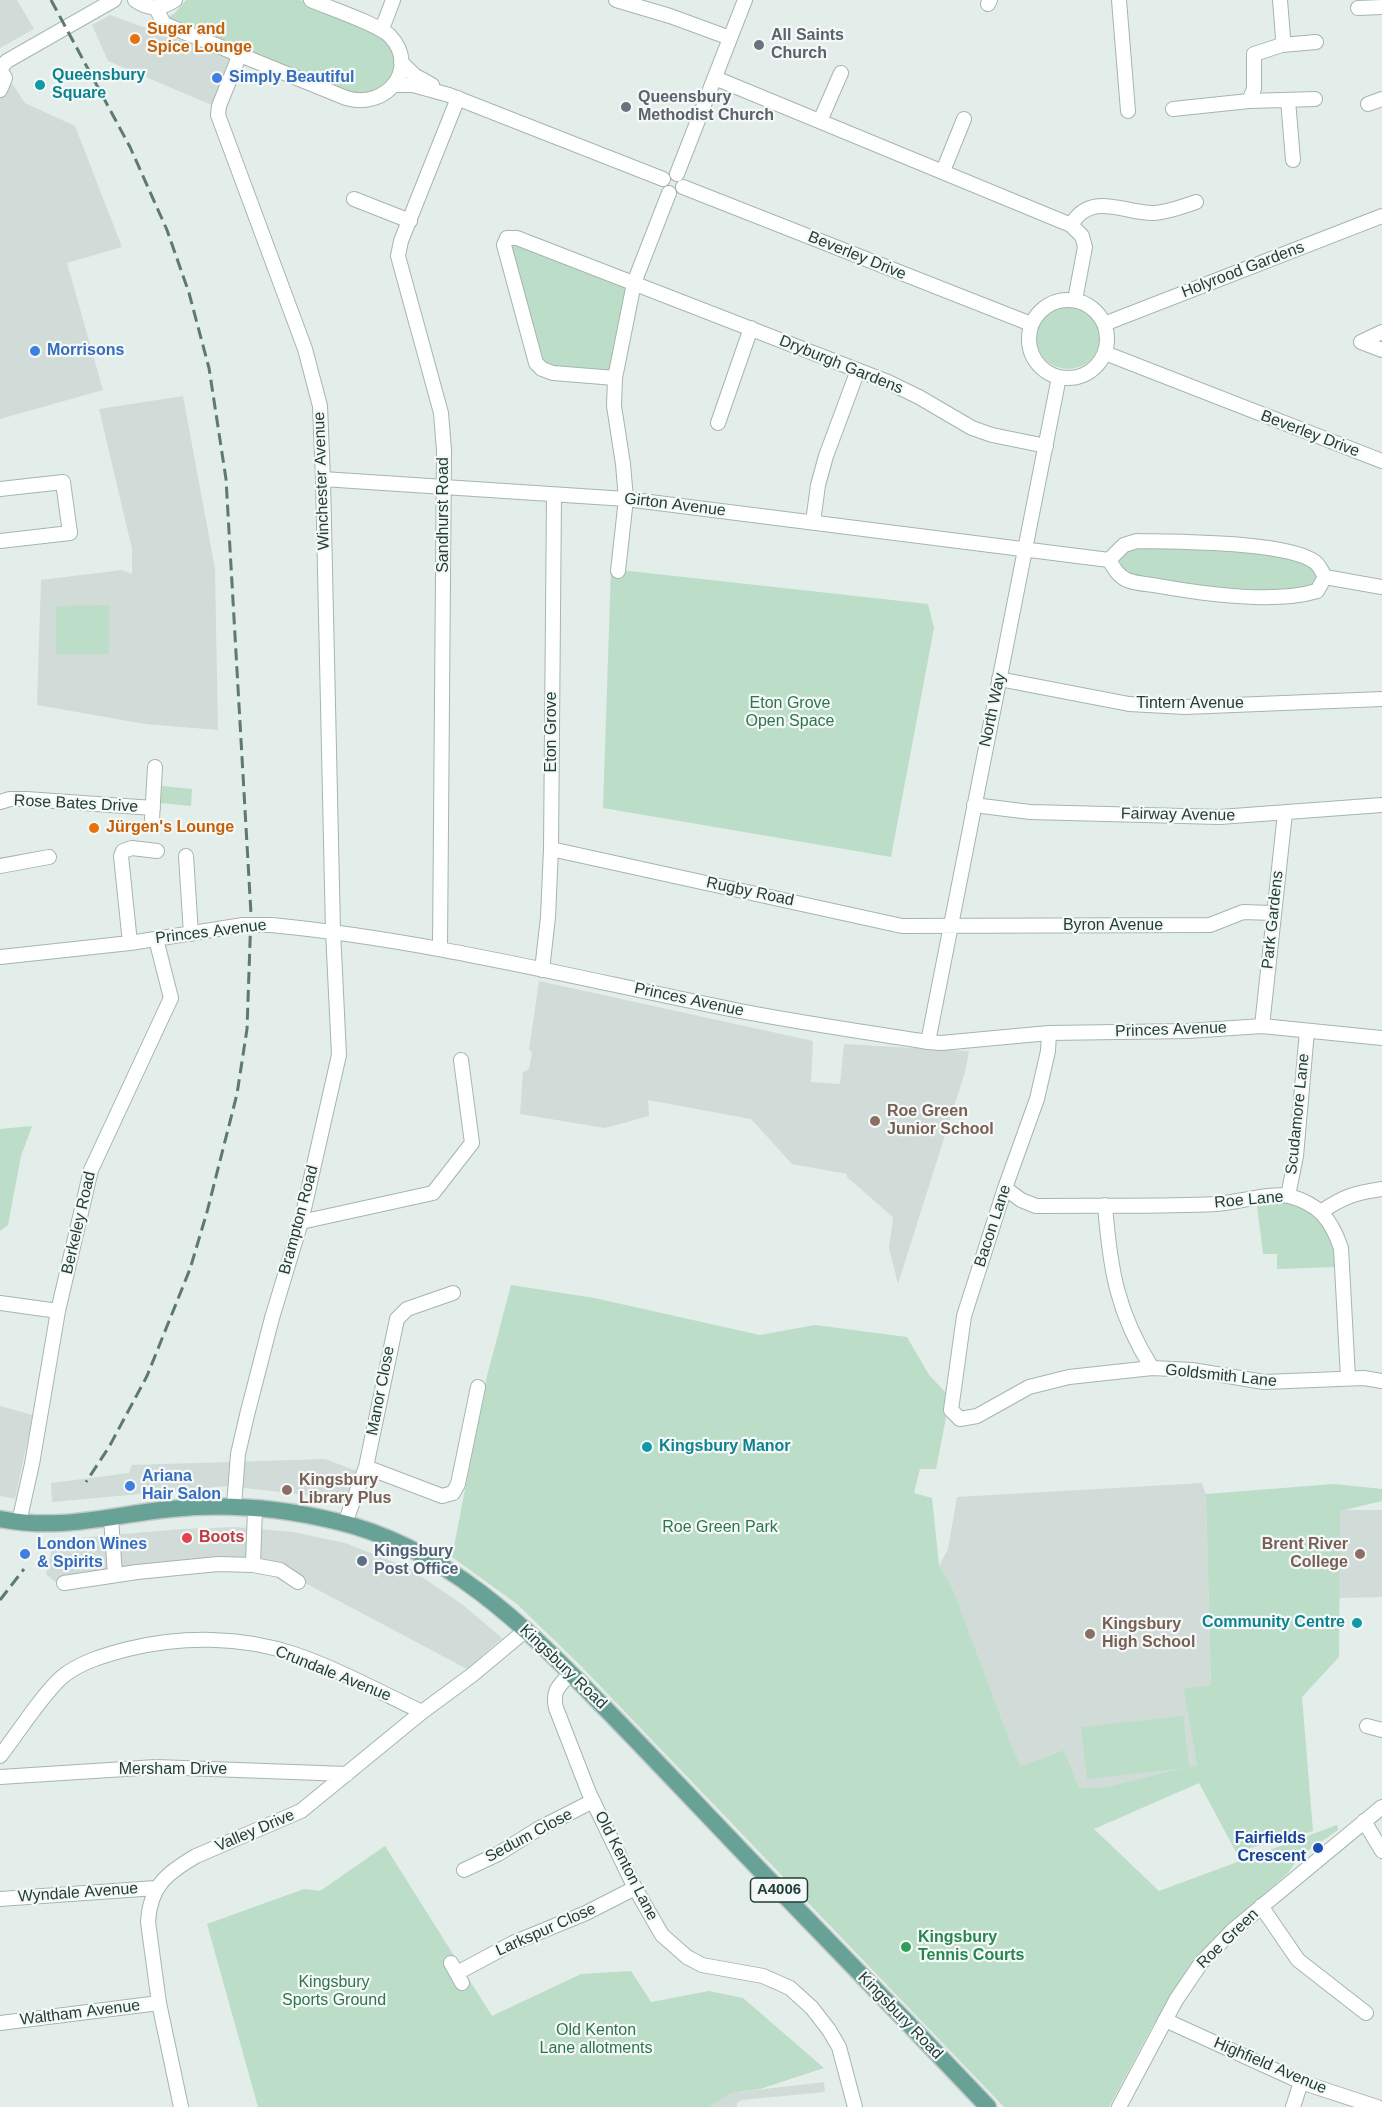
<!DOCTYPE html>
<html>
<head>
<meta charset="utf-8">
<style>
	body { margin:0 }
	canvas { display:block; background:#e3ede9 }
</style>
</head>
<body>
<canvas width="1382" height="2107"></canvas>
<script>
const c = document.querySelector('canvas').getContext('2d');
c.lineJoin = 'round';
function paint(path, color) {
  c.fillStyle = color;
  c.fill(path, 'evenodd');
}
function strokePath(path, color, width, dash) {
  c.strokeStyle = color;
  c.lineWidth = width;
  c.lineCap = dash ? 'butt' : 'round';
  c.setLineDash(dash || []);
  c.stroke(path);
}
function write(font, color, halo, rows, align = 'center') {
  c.font = font + ' Arial,sans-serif';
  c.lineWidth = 4.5;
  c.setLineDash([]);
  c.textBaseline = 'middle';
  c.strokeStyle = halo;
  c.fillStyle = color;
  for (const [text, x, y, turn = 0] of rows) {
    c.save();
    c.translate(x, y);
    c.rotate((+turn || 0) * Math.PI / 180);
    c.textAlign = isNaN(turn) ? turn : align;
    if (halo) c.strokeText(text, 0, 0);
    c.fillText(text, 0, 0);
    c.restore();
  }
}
const built = new Path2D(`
	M0,0H17L34,29L0,48Z
	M110,15L233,59L214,106L108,61L92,25Z
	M0,65L25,103L75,126L122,247L67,263L103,390L0,419Z
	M183,396L215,569L218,730L145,724L37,705L41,580L122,570L132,574V549L99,409Z
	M539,981L813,1041L811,1082L840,1084L844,1044L969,1051L965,1072L898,1284L889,1248L893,1217L847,1177V1174L792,1164L751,1119L648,1100L649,1116L605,1128L520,1114L523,1072L529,1069L532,1053L529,1049Z
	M0,1406L33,1415L15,1499L0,1496Z
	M325,1459L357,1471L345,1505L313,1496L228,1486L52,1502L51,1483L129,1473L132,1465Z
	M1202,1483L1206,1494L1211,1685L1185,1690L1197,1766L1108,1787L1079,1788L1064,1750L1021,1766L1012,1747L952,1587L939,1566L948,1549L957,1497Z
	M1337,1510H1382V1597L1338,1598Z
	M235,1527L293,1532L345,1543L409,1568L463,1605L502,1638L467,1669L288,1574L248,1565L61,1587L46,1574L54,1540L181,1529Z
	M824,2082L825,2092L742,2100L737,2103V2107H709L731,2093Z`);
const green = new Path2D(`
	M186,0H300L378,32L392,46L396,66L393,76L387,84L370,94L350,93L166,18L175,13Z
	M516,242L627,288L616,333L611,370L607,374L554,370L541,362L511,245Z
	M1036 337a32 32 0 1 1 64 0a32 32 0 1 1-64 0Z
	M1130,547L1217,548L1296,558L1316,570L1317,579C1314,582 1310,587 1307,589C1286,601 1162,582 1132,577C1124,571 1119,567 1120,556Z
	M611,569L928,604L934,628L891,857L603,808Z
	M109,605V654H56V606Z
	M162,786L192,789L191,806L160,803Z
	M32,1126L21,1156L8,1225L0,1231V1129Z
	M1280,1201C1317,1206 1336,1231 1337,1267L1277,1269V1254H1263L1257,1205Z
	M511,1285L594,1298L760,1335L815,1325L907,1337L929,1375L950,1397L936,1469H920L914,1493L932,1498L939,1566L952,1587L1012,1747L1021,1766L1064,1750L1079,1788L1107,1787L1184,1768L1087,1779L1081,1727L1183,1716L1189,1767L1197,1766L1184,1689L1211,1685L1206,1494L1334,1484L1382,1489V1501L1340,1511L1339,1657L1302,1697L1313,1831L1236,1852L1199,1783L1094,1829L1159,1891L1337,1825L1338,1830L1299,1857L1288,1873L1217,1936L1153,2025L1109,2107H1004L579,1664L517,1604L452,1557L487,1376Z
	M385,1846L492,2016L581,1974L631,1971L651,2002L709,1991L743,1998L824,2068L760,2089L731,2093L709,2107H258L207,1924L304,1889L320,1891Z`);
const minor = new Path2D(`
	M135,0C148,10 161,9 175,0
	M616,0L670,16L730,38
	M1119,0L1128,111
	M988,4L990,0
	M156,8L164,24L346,98C387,110 420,68 390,36C378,24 329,8 311,0
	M1358,8L1382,7
	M382,29L393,0
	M1282,45L1316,42
	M401,62L414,75L432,85
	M0,69L7,61L114,0
	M0,69L5,78L0,90
	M715,78L1071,225L1082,236L1085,247L1075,300
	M394,85H413L449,95L663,179
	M1288,100L1293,160
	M1249,101L1315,99
	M1368,104L1382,99
	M1173,109L1249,101L1254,89V54L1282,45L1283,37L1280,0
	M820,121L841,73
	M943,171L964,119
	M677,174L745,0
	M683,187L1031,324
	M354,199L410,221
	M1071,225C1091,190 1125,214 1154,213C1168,212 1182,207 1196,202
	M1029 339a39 39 0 1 1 78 0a39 39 0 1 1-78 0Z
	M1104,324L1382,216
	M1382,332L1361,342L1382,350
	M1105,353L1382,461
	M615,378L553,373L542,369L536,363L504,245L507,238H517L888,382L919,397L972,428L992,435L1046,446
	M718,423L751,328
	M323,479L626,499L1109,560
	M0,489L63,482L70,533L0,541
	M813,522L818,485L826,456L858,370
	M1109,560C1114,568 1118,576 1127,580C1137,584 1149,584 1159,586C1204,594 1274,604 1317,591L1325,577
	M1109,560L1124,545L1137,541C1175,542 1286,541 1315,562C1320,566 1322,572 1325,577
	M618,571L626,499L623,464L614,406L615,378L634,283L669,193
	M1325,577L1382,587
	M999,679L1129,704L1185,707L1382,699
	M0,802L10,799H26L153,808
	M974,805L1030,812L1220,817L1382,805
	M152,819L155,767
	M551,849L902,926L1210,925L1243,912L1273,913
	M186,856L191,934
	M0,866L49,857
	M271,925C429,940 584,980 740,1011C802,1023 865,1032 928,1042L941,1043L1049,1033L1188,1031L1262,1026L1382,1038
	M130,943L121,856L123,851L132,848L157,851
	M440,949L444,450L441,413L398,256L401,241L458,98
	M0,957L130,943L243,925
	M542,970L548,917L551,849L554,495
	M1262,1026L1285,813
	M1049,1033L1048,1051L1037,1099L1005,1188L964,1316L951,1410L960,1419L977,1416L1029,1387L1069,1377L1152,1368L1192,1370L1264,1382L1364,1378L1382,1381
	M928,1042L1059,377
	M1005,1188L1021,1200L1036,1206C1096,1205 1156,1207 1216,1204C1236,1203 1271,1192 1289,1196C1319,1204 1331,1219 1341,1248L1348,1378
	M1288,1196L1296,1156L1307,1031
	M1105,1205C1110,1269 1117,1313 1152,1368
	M1322,1211C1345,1196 1355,1193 1382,1189
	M301,1222L433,1193L472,1143L461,1060
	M0,1303L58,1311
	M366,1467L442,1496L453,1493L458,1484L478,1387
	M234,1506L238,1454L247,1415L272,1318L301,1222L339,1055L333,931L323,479L320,406L305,349L218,115L219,106L240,54
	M111,1518L115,1575
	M19,1522L32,1464L58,1311L91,1170L171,998L156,939
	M345,1523L366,1467L397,1319L407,1309L453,1293
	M253,1565L255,1508
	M64,1583L137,1572L218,1564L253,1565L280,1570L298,1582
	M571,1673C559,1686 552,1690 556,1708L589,1793L635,1888L662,1935L687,1957L702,1965L763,1976L790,1988L812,2008L829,2030L839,2047L855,2107
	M1367,1726L1382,1730
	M0,1756C18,1733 41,1696 62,1677C80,1662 105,1655 128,1649C182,1636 241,1636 294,1654C338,1669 380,1692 422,1712
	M0,1777L156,1767L347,1774
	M1364,1821L1382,1851
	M464,1870L498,1854L538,1829L593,1801
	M0,1899L156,1888
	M1261,1906L1298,1960L1366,2013
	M451,1963L462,1983
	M457,1973L513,1943L586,1913L635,1888
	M1165,2020L1301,2082L1377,2107
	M0,2023L159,2003
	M181,2107L159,2003L148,1922C150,1886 167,1873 196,1856L301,1811L422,1712L472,1675L526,1630
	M1119,2107L1176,2000L1201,1963L1232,1931L1382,1807
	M1293,2107L1301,2082`);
const major = new Path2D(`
	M0,1519C63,1531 109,1515 171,1509C226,1503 281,1508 335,1521C444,1546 525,1626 600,1703C646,1750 691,1798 736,1845C820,1933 905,2019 988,2107`);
const rail = new Path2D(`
	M51,0L130,147L167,230L189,293L209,368L226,479L251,914L247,1029L237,1094L207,1212L190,1269L147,1376L109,1447L86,1482
	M0,1600L24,1569`);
const minorBridge = new Path2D(`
	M243,925H271`);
const markers = [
	[135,39,6,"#e8710a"],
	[759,45,6,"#6b7280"],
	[217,78,6,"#3f7fe0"],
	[40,85,6,"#0f9aa8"],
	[626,107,6,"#6b7280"],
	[35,351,6,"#3f7fe0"],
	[94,828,6,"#e8710a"],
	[875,1121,6,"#8d6e63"],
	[647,1447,6,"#0f9aa8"],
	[130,1486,6,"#3f7fe0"],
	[287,1490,6,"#8d6e63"],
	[187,1538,6,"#e0444e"],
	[25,1554,6,"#3f7fe0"],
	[1360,1554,6,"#8d6e63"],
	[362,1561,6,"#5c6f8a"],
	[1357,1623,6,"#0f9aa8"],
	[1090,1634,6,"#8d6e63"],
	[1318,1848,6,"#1a4fb4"],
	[906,1947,6,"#2e9e5b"]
];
const shields = [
	[779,1890,57]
];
const shieldNames = [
	["A4006",779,1890]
];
const foodNames = [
	["Sugar and",147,30],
	["Spice Lounge",147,48],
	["Jürgen's Lounge",106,828]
];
const worshipNames = [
	["All Saints",771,36],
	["Church",771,54],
	["Queensbury",638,98],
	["Methodist Church",638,116]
];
const cultureNames = [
	["Queensbury",52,76],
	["Square",52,94],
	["Kingsbury Manor",659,1447],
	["Community Centre",1345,1623,"right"]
];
const shopNames = [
	["Simply Beautiful",229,78],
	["Morrisons",47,351],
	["Ariana",142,1477],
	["Hair Salon",142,1495],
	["London Wines",37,1545],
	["& Spirits",37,1563]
];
const streetNames = [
	["Beverley Drive",857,256,22],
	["Holyrood Gardens",1243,270,-21],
	["Dryburgh Gardens",841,365,22],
	["Beverley Drive",1310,434,21],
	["Winchester Avenue",322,481,-92],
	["Girton Avenue",675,505,7],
	["Sandhurst Road",444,515,-90],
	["Tintern Avenue",1190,704],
	["North Way",993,710,-78],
	["Eton Grove",552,732,-90],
	["Rose Bates Drive",76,804,3],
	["Fairway Avenue",1178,815,1],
	["Rugby Road",750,892,12],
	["Park Gardens",1273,920,-84],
	["Byron Avenue",1113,926],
	["Princes Avenue",211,932,-7],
	["Princes Avenue",689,1000,12],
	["Princes Avenue",1171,1030,-2],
	["Scudamore Lane",1298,1114,-84],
	["Roe Lane",1249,1200,-5],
	["Brampton Road",299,1220,-75],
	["Berkeley Road",79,1223,-77],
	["Bacon Lane",993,1226,-72],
	["Goldsmith Lane",1221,1376,6],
	["Manor Close",381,1391,-79],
	["Kingsbury Road",563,1667,44],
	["Crundale Avenue",333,1674,22],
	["Mersham Drive",173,1770],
	["Valley Drive",255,1831,-23],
	["Sedum Close",529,1836,-28],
	["Old Kenton Lane",626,1866,63],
	["Wyndale Avenue",78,1893,-4],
	["Larkspur Close",546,1930,-24],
	["Roe Green",1228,1939,-44],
	["Waltham Avenue",80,2013,-7],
	["Kingsbury Road",900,2016,46],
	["Highfield Avenue",1270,2066,23]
];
const parkNames = [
	["Eton Grove",790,704],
	["Open Space",790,722],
	["Roe Green Park",720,1528],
	["Kingsbury",334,1983],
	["Sports Ground",334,2001],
	["Old Kenton",596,2031],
	["Lane allotments",596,2049]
];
const educationNames = [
	["Roe Green",887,1112],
	["Junior School",887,1130],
	["Kingsbury",299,1481],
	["Library Plus",299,1499],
	["Brent River",1348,1545,"right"],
	["College",1348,1563,"right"],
	["Kingsbury",1102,1625],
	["High School",1102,1643]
];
const healthNames = [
	["Boots",199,1538]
];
const serviceNames = [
	["Kingsbury",374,1552],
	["Post Office",374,1570]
];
const transitNames = [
	["Fairfields",1306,1839],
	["Crescent",1306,1857]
];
const leisureNames = [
	["Kingsbury",918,1938],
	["Tennis Courts",918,1956]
];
paint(built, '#d1dcd8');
paint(green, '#bcddc7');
strokePath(minor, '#a6b5b0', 16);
strokePath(major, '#c1c9c7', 19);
strokePath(minor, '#fff', 14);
strokePath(major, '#68a196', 16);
strokePath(rail, '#5d7973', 3, [12, 6]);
strokePath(minorBridge, '#a6b5b0', 16, []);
strokePath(minorBridge, '#fff', 14);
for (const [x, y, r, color] of markers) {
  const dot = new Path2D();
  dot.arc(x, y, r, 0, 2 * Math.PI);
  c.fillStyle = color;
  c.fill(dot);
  strokePath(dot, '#f4f9f7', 2);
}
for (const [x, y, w] of shields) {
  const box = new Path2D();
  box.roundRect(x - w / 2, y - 12, w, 24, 4.5);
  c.fillStyle = '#f4f9f7';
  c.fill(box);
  strokePath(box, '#233e38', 1.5);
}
write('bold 15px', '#233e38', null, shieldNames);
write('bold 16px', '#c56008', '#f4f9f7', foodNames, 'left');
write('bold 16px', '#5b616d', '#f4f9f7', worshipNames, 'left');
write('bold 16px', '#0d838f', '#f4f9f7', cultureNames, 'left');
write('bold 16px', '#366cbe', '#f4f9f7', shopNames, 'left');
write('16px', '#233e38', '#f4f9f7', streetNames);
write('16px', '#2e744d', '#f4f9f7', parkNames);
write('bold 16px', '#785e54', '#f4f9f7', educationNames, 'left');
write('bold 16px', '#be3a42', '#f4f9f7', healthNames, 'left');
write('bold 16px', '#4e5e75', '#f4f9f7', serviceNames, 'left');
write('bold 16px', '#164399', '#f4f9f7', transitNames, 'right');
write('bold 16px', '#27864d', '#f4f9f7', leisureNames, 'left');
</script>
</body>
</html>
